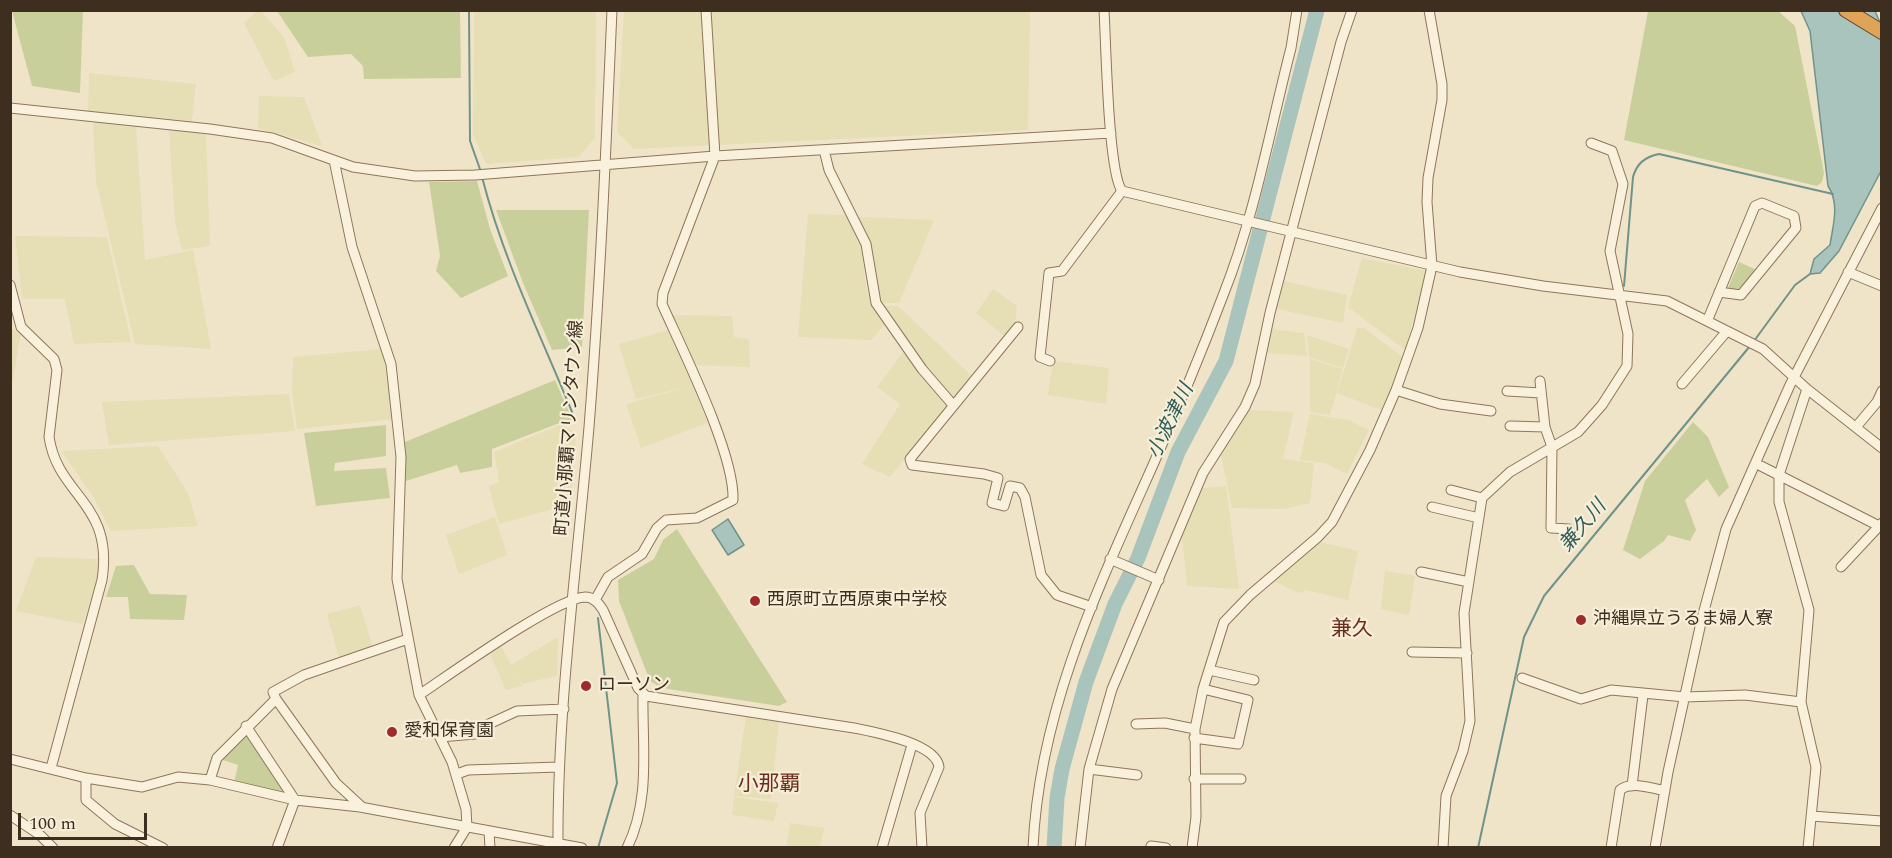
<!DOCTYPE html>
<html>
<head>
<meta charset="utf-8">
<style>
	body { margin:0 }
	#map { position:relative; width:1892px; height:858px; overflow:hidden; background:#f0e4c8; font-family:Spectral,serif }
	canvas { display:block }
	.frame { position:absolute; inset:0; border:12px solid #3d2e20; pointer-events:none }
	.scale { position:absolute; left:18px; top:813px; width:129px; height:27px; box-sizing:border-box; border:3px solid #3d2e20; border-top:0; padding-left:8px; font-size:18px; line-height:21px; white-space:nowrap; color:#3d2e20; -webkit-text-stroke:4px #f7eed8; paint-order:stroke }
</style>
</head>
<body>
<div id="map">
<canvas width="1892" height="858"></canvas>
<div class="frame"></div>
<div class="scale">100 m</div>
</div>
<script>
const c = document.querySelector('canvas').getContext('2d');
c.lineJoin = 'round';
function paint(path, color) {
  c.fillStyle = color;
  c.fill(path, 'evenodd');
}
function strokePath(path, color, width, dash) {
  c.strokeStyle = color;
  c.lineWidth = width;
  c.lineCap = dash ? 'butt' : 'round';
  c.setLineDash(dash || []);
  c.stroke(path);
}
function write(font, color, halo, rows, align = 'center') {
  c.font = font + ' Spectral,"Noto Sans JP",serif';
  c.lineWidth = 4.5;
  c.setLineDash([]);
  c.textBaseline = 'middle';
  c.strokeStyle = halo;
  c.fillStyle = color;
  for (const [text, x, y, turn = 0] of rows) {
    c.save();
    c.translate(x, y);
    c.rotate((+turn || 0) * Math.PI / 180);
    c.textAlign = isNaN(turn) ? turn : align;
    if (halo) c.strokeText(text, 0, 0);
    c.fillText(text, 0, 0);
    c.restore();
  }
}
const farmland = new Path2D(`
	M257,11H261L284,37L295,72L274,81L244,23Z
	M474,11H596L595,138L579,157L486,164L473,134Z
	M624,11H1030L1028,130L634,149L617,132Z
	M89,73L196,84L192,121L88,111Z
	M259,96L304,97L322,146L258,128Z
	M93,122L136,126L145,260L193,250L211,349L135,344L96,181Z
	M169,130L206,134L210,246L182,250L175,222Z
	M808,214L849,215L860,242L867,292L885,324L871,340L798,337Z
	M858,217L934,220L899,303H878L868,243Z
	M15,236L107,237L131,342L74,344L65,299H22Z
	M1362,258L1427,271L1405,350L1348,307Z
	M1283,281L1347,295L1343,323L1277,309Z
	M993,289L1017,306L1015,323L1004,336L976,313Z
	M880,306H898L971,375L953,400Z
	M672,315L732,316L734,337L749,339L750,367L693,365Z
	M1357,328H1364L1404,358L1381,410L1337,393Z
	M11,329L21,332L11,391Z
	M1270,329L1304,333L1307,356L1267,353Z
	M669,330L694,385L707,423L641,448L626,404L687,387L636,399L619,344Z
	M1307,335L1349,349L1343,368L1309,357Z
	M382,349L394,419L297,429L292,392L293,357Z
	M903,352L950,404L890,477L862,464L900,404L877,387Z
	M1310,359L1343,369L1330,415L1310,412Z
	M1053,361L1109,368L1106,404L1048,395Z
	M289,394L295,431L109,445L102,402Z
	M1248,410L1294,412L1283,459L1314,463L1310,503L1284,509L1232,508L1220,451Z
	M1310,414L1348,420L1369,430L1347,474L1325,463L1300,460Z
	M560,425L576,433L571,504L499,524L489,486L499,482L494,452Z
	M158,446L188,493L198,526L111,531L93,496L61,451Z
	M1226,486L1239,589L1187,586L1182,537L1202,488Z
	M495,517L507,555L459,574L446,535Z
	M1320,542L1358,551L1348,600L1306,590L1299,593L1271,580Z
	M36,557L99,559L97,579L83,624L16,611Z
	M1385,571L1415,576L1409,615L1381,609Z
	M360,605L373,648L339,658L327,614Z
	M558,637L557,676L522,684L514,671L522,686L506,690L490,654L501,646L511,665Z
	M746,716L779,722L771,799L734,796Z
	M734,797L778,803L774,821L732,815Z
	M790,823L824,828L820,847H786Z`);
const green = new Path2D(`
	M12,11H83L80,93L32,86Z
	M277,11H460L461,78L364,79L363,66L351,54L308,57Z
	M1648,11L1777,10L1795,26L1824,173L1822,182L1817,186L1624,140Z
	M477,181L490,229L508,276L461,298L436,271L440,256L429,182Z
	M496,210H589L582,347L552,350L523,283Z
	M1739,262L1759,271L1739,293L1728,288Z
	M555,380L572,419V426L562,422L492,449V467L460,473L457,465L406,481L405,442Z
	M1693,422L1708,437L1729,487L1719,497L1707,479L1685,500L1696,530L1690,541L1668,535L1664,541L1640,559L1623,550L1645,481Z
	M386,425V456L335,463L334,471L386,468L390,498L316,506L304,433Z
	M677,529L787,702L779,706L662,688L650,681L619,601L618,580L654,559L663,540Z
	M134,565L150,594L187,595L184,620L130,619L128,597H106L116,566Z
	M246,730L284,787L281,792L234,783L238,765L220,759Z`);
const water = new Path2D(`
	M1801,11H1875L1882,27L1881,171L1839,251L1820,273L1810,274L1814,259L1830,245C1833,225 1840,204 1828,186L1810,31Z
	M728,519L744,545L728,555L712,530Z`);
const stream = new Path2D(`
	M469,10L470,141L481,172
	M482,177C503,259 540,334 572,412
	M1624,286L1633,177C1637,163 1645,157 1659,154L1833,194
	M1754,341L1795,285L1810,274
	M598,848L617,783L598,618
	M1478,848L1524,637L1544,596L1750,346`);
const river = new Path2D(`
	M1054,848L1057,798L1062,769L1086,682L1115,604L1138,558L1178,452L1226,361L1317,10`);
const minor = new Path2D(`
	M1104,10C1106,42 1108,172 1122,191L1460,272L1543,286L1667,301L1763,349L1807,389L1882,448
	M10,108L210,129L272,138L353,167L415,176L475,175L715,156L1111,133
	M824,150L829,170L866,244L876,303L922,369L953,405
	M334,160L352,247L391,364L401,457L397,579L419,695L452,762L466,809L467,827L454,848
	M1848,272L1882,286
	M10,285L21,327L54,359L57,370L49,437C58,497 114,502 102,580L51,768
	M1708,319L1755,206L1762,203L1794,216L1796,228L1741,295L1719,292
	M1018,327L910,459L912,465L984,474L998,478L992,503L1004,506L1010,486L1020,488L1025,497L1041,575L1057,595L1092,607
	M1050,361L1040,357L1049,273L1062,271L1122,191
	M1540,381L1545,427L1552,447L1551,528L1569,529
	M1682,384L1727,331
	M1807,389L1779,475V502L1809,610L1801,702L1816,767L1808,848
	M1396,390L1440,404L1491,411
	M1507,391L1541,393
	M1510,426L1545,427
	M1856,427L1877,402L1882,391
	M1761,466L1879,526
	M1451,490L1482,498
	M1432,507L1479,518
	M1110,559L1159,580
	M1841,567L1882,523
	M1421,572L1469,582
	M595,600L608,577L642,554L657,528L666,520L697,518L733,500C735,454 682,349 662,304L663,293L715,156L706,10
	M1412,652L1467,653
	M1209,670L1254,680
	M1522,678L1581,699L1611,690L1685,697L1745,695L1801,702
	M419,695C449,675 556,598 585,597C594,597 599,604 603,610L638,688L646,696L854,728C874,732 936,743 939,767L920,813L922,848
	M276,699L336,783L362,807
	M1136,724L1165,723L1195,729
	M246,726L295,800
	M440,737L475,734L489,724L517,711L564,709
	M1194,738L1238,744L1248,700L1203,689
	M10,759L86,778L142,787L178,777L210,780L295,800L360,807L582,848
	M1089,769L1137,775
	M457,774L468,770L559,767
	M86,778V800L115,824L163,848
	M1194,779H1241
	M210,780L217,758L276,699L273,692L304,675L408,639
	M1632,786L1643,695
	M10,815L40,835L53,848
	M1811,816L1882,821
	M489,831L490,848
	M1151,846L1166,848
	M277,848L295,800
	M558,848C557,707 577,567 589,427C600,289 606,149 612,10
	M627,848C651,799 642,747 643,694
	M882,848L912,745
	M1033,848C1039,711 1098,588 1153,465C1178,409 1202,351 1224,293C1255,215 1270,129 1291,48L1297,10
	M1080,848L1089,769L1112,689L1203,473L1245,407L1255,384L1270,313L1341,42L1352,10
	M1192,848L1196,817L1195,729L1203,689L1224,622L1250,595L1318,537L1332,522L1370,450L1396,390L1418,328L1432,266L1427,202L1428,178L1442,100V84L1429,10
	M1443,848L1446,796L1463,751L1470,721L1464,613L1482,498L1510,472L1578,432L1602,405L1627,366L1628,334L1610,251L1623,184L1612,151L1591,143
	M1611,848L1620,790C1631,781 1652,788 1665,791
	M1655,848L1668,772L1702,618L1726,529L1790,385L1882,208`);
const highway = new Path2D(`
	M1846,10L1882,32`);
const markers = [
	[755,601,6,"#9e2a2b"],
	[1581,620,6,"#9e2a2b"],
	[586,686,6,"#9e2a2b"],
	[392,732,6,"#9e2a2b"]
];
const streetNames = [
	["町道小那覇マリンタウン線",571,428,-86]
];
const poiNames = [
	["西原町立西原東中学校",767,601],
	["沖縄県立うるま婦人寮",1593,620],
	["ローソン",598,686],
	["愛和保育園",404,732]
];
const waterNames = [
	["小波津川",1172,422,-64],
	["兼久川",1584,527,-50]
];
const quarterNames = [
	["兼久",1352,631],
	["小那覇",769,786]
];
paint(farmland, '#e6deb5');
paint(green, '#c9cf9b');
paint(water, '#a9c4bc');
strokePath(water, '#6f938a', 1.5);
strokePath(stream, '#6f938a', 2);
strokePath(river, '#a9c4bc', 15);
strokePath(minor, '#8d765c', 11);
strokePath(highway, '#5b4430', 16);
strokePath(minor, '#faf1dc', 9);
strokePath(highway, '#e0a458', 14);
for (const [x, y, r, color] of markers) {
  const dot = new Path2D();
  dot.arc(x, y, r, 0, 2 * Math.PI);
  c.fillStyle = color;
  c.fill(dot);
  strokePath(dot, '#f7eed8', 2);
}
write('18px', '#3d2e20', '#f7eed8', streetNames);
write('18px', '#3d2e20', '#f7eed8', poiNames, 'left');
write('italic 20px', '#2f5d5a', '#f7eed8', waterNames);
write('21px', '#6b2e1e', '#f7eed8', quarterNames);
</script>
</body>
</html>
